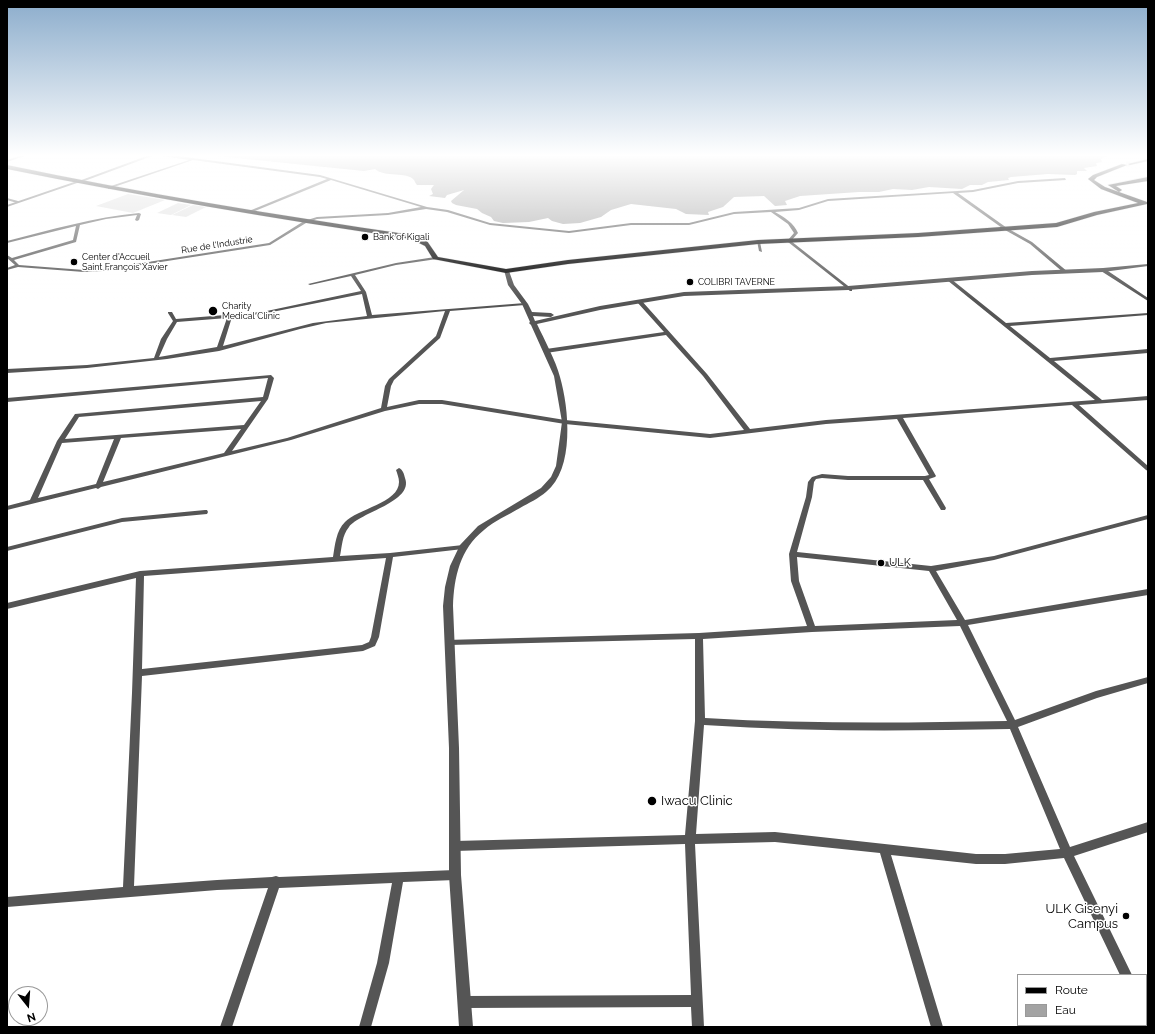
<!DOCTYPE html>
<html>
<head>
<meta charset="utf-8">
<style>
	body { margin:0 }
	#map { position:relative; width:1155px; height:1034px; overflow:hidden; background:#fff; font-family:Raleway,sans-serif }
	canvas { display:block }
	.frame { position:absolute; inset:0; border:8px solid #000; pointer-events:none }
	.legend { position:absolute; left:1017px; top:974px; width:130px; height:52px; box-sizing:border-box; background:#fff; border:1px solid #999; margin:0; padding:5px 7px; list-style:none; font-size:12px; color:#000 }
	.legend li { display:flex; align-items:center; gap:8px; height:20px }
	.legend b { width:20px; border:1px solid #999 }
	.north { position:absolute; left:8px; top:986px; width:40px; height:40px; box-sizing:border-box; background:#fff; border:1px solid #999; border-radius:50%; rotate:163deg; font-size:11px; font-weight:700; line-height:16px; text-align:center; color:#000 }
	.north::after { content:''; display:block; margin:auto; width:14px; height:18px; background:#000; clip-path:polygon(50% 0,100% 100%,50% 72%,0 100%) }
</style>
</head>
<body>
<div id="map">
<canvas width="1155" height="1034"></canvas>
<div class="frame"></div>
<ul class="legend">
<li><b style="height:5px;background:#000"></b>Route</li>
<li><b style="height:11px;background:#a3a3a3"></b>Eau</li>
</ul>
<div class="north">N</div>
</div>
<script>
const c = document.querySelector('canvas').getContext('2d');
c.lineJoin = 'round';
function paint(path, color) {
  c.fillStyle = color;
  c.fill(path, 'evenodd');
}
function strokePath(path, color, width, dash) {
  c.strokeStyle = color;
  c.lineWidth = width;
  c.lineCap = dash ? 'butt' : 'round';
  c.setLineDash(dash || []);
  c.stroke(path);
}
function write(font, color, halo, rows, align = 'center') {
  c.font = font + ' Raleway,sans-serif';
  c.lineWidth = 3;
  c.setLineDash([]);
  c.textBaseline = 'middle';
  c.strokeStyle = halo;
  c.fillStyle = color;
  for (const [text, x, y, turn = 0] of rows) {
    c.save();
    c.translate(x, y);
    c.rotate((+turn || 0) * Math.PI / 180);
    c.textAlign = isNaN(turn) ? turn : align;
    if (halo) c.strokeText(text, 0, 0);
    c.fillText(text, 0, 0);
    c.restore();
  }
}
const green = new Path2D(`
	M128,194L165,200L133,213L96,206Z
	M178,203L191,205L171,215L157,213Z
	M193,205L206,207L186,217L172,215Z`);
const water = new Path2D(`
	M197,154H1111L1101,159L1102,162L1096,163L1097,166L1084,168L1087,171H1077V174L1075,175L1048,174L1011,177L1008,178L1009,180L988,182L982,185H970L962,189L929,187L912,190L893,189L879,192H859L800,196L785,201L787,205L775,206L764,196L734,197L723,207L708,212L709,215L686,214L676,209L631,204L611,210L601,217L580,223L563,224L552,221L548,218L529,222L503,223L494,221L491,217L482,213L477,209L456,205L452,203L451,201L464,190L447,195L445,198L429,196L433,194L431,189L434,185H417C416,184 415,182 414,180C407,171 385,178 375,169L364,171Z`);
const primaryTunnel = new Path2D(`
	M1126,164H1130`);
const minor = new Path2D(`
	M26,154H31L7,162V160Z
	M152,154H163L320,175L427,207L448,210L490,223L569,231L631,223H689L734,212L799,208L828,199L973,190L1018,181L1065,178L1066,180L1018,183L973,192L958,193L1007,228L1032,242L1068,272L1064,273L1030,244L1005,230L953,193L828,201L799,210L775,212C784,217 794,223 798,233L791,241L852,289V291H850L788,242V240L794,233L788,224L771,212L734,214L689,225H631L569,233L490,225L447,212L426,209L388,215L317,219L306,223L270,245L103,271L84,272L18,267L7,270V268L15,265L7,258V255L12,258L73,240L76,226L7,243V241C51,230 94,217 139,213L141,214L139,220L137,221L135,220L137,215L106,219L80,225L76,242L14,260L19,265L84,270L103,269L269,243L304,221L317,217L388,213L421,207L331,180L250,213L248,212L249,211L327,179L320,177L193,160L108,189V187L189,160L155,155L79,183L76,182Z
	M7,198L18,201L19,202L17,203L7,200Z
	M757,241L760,242L762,252L759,251Z
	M435,257L437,258V259L396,265L355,275L366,292L372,315L525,303L527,304L525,305L450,311L440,338L394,380L391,386L387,407L419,400H442L565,420L710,434L744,430L703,376L666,335L546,353L543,351L546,349L664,332L637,302V301L639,300H641L707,374L750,429L826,420L1095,400L947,280L951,279L1006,323L1148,313V315L1010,326L1050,358L1148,349V353L1054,361L1102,400L1148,396V400L1079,405L1148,466V471L1146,470L1072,405L903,418L936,476L935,477L929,479L946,508L945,510H941L923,480H848L822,478L816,479L814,482L812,497L797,552L931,566L994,556L1148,515V519L994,560L936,571L965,620L1148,589V595L968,625L1015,720L1096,691L1148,677V683L1097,698L1018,727L1070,847L1148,822V832L1074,856L1132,975H1120L1064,858L1005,864H976L891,855L943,1027H931L880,853L775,842L695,844L704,1027H692L691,1007L464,1008L460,1006L458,1002L460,998L464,996L691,995L685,844L455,851L451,849L450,846L451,843L455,841L685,835L695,721V639L449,645L446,644L445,642L446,640L699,633L807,626L791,581L789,554L806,497L808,482L812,477L822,474L848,476H925L929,475L897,419L826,424L710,438L565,424L442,404H419L385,411L291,440L101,487L98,489L96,488L7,510V506L30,500L57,441L75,414L263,397L268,378L7,402V398L271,375L274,378L268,399L232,451L287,438L381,408L385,386L389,379L436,336L445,311L376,318L326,323L300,329L219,351L167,359L87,368L7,373V369L87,365L154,358L161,339L173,321L168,313V312H172L176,319L262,312L361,291L351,276L310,285L308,284L396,263ZM362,294L367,316L313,323L223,346L232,317L262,314ZM227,318L217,347L159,357L167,339L177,322ZM261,401L244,425L65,439L79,417ZM241,429L224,453L103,482L121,438ZM114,439L96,484L38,498L62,443ZM797,557L929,571L957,620L815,626L799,581ZM960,626L1007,721C906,723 805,724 705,718L703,639L812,632ZM704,725C806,732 908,731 1010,729L1060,849L1005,854H976L775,832L696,834Z
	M1101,269H1105L1148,298V301L1101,271Z
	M399,468C403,470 404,474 405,478C414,502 360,512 349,527C342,535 342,547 340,556L390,553L463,545L467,547L463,549L393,557L379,637L375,646L363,651L142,676L134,886L217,880L272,877L276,876L279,877L455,870L459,871L460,875L459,879L455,880L403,882L389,963L371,1027H359L377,963L392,883L279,888L232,1027H220L268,888L217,890L7,907V897L123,887L132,693L136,578L7,609V603L140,571L333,557C335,545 336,531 345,522C357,509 399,503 399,482C399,478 397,473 396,470ZM386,558L371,637L369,642L362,645L142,669L144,576Z
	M205,510H207L208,512L207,514L122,522L7,551V547L122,518Z
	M1146,1010L1148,1011V1026L1145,1025Z`);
const tertiary = new Path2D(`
	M77,181L80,182L7,207V205Z
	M1148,264V266L1103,272L1032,275L848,290L684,296L600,310L537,324C544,339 556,361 560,377C569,408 575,469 546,492C539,498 529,503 520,508C508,515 494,521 484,530C460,549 454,577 453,606L459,748L461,875L473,1027H459L449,875V748L443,606L445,587L450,566L460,545L478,526L541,488L551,477L556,466L562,422L554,376L531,325L529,323L530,322L522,304L508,285L504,270L509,271L514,285L528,304L532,312L551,313L554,315L551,317L533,316L535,321L600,306L684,292L848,286L1032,271L1103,268Z`);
const primary = new Path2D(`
	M1148,159V161L1130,165L1128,164Z`);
const trunk = new Path2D(`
	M1122,164L1127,165L1097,177L1094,180L1105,187L1147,202V204L1097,215L1057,227L918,237L758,244L568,264L506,273L433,259L425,246L411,239C276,219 141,196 7,169V165C141,193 276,215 412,235L427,241L438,257L506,269L568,260L758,240L918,233L1056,223L1094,212L1138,203L1101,189L1088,179L1093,175Z
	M1148,177V181L1116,186L1122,190L1119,192L1108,185Z`);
const markers = [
	[365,237,4,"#000"],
	[74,262,4,"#000"],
	[690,282,4,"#000"],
	[213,311,5,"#000"],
	[881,563,4,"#000"],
	[652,801,5,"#000"],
	[1126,916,4,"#000"]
];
const farPoinames = [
	["Bank of Kigali",373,237],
	["Center d'Accueil",82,257],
	["Saint François Xavier",82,267],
	["COLIBRI TAVERNE",698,282],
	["Charity",222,306],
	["Medical Clinic",222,316]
];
const farStreetnames = [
	["Rue de l'Industrie",217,245,-9]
];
const poiNames = [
	["ULK",889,563]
];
const nearPoinames = [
	["Iwacu Clinic",661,801],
	["ULK Gisenyi",1118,909,"right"],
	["Campus",1118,924,"right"]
];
paint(green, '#dcdcdc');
paint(water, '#a3a3a3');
strokePath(primaryTunnel, '#d9d9d9', 5, [5, 2.5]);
strokePath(primary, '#dbdbdb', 1);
strokePath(trunk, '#dbdbdb', 1);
paint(minor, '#555');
paint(tertiary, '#555');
paint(primary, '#000');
paint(trunk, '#000');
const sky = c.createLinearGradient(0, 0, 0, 299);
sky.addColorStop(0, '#8cadcc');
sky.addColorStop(0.52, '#fff');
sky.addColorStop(1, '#ffffff00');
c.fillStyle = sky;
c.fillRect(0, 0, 1155, 299);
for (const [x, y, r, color] of markers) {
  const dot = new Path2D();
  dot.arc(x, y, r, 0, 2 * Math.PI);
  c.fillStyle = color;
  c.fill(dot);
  strokePath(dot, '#fff', 1.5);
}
write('9px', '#000', '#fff', farPoinames, 'left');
write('9px', '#000', '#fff', farStreetnames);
write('11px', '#000', '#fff', poiNames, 'left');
write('13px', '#000', '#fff', nearPoinames, 'left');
</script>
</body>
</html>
